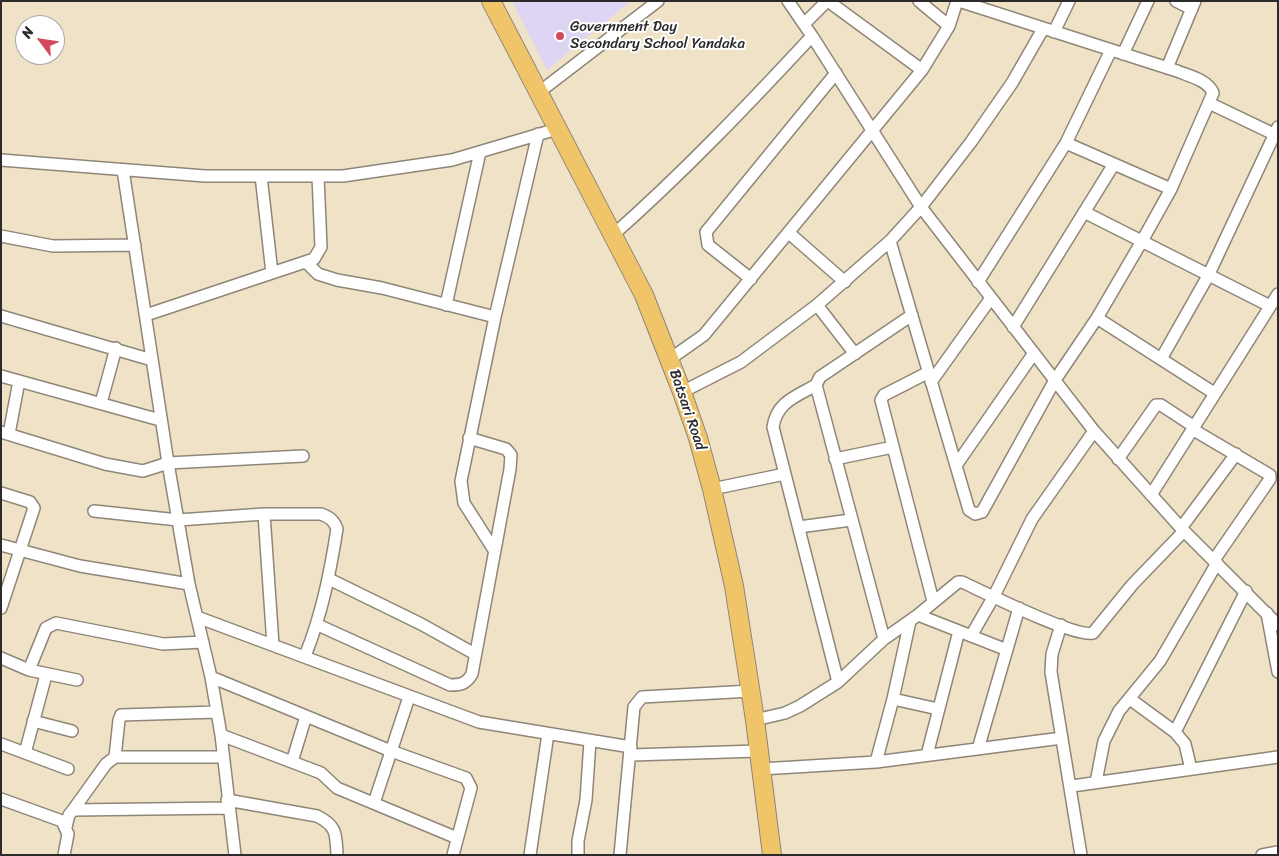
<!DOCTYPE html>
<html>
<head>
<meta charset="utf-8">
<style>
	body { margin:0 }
	#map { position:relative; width:1279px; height:856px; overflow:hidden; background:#f0e2c6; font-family:Sriracha,sans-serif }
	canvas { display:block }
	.frame { position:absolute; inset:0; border:2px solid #2b2b2b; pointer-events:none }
	.north { position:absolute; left:15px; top:15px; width:50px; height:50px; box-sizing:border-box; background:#fff; border:1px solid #aaa; border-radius:50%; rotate:301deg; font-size:14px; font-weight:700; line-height:20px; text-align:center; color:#2b2b2b }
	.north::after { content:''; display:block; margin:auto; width:18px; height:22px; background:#d1495b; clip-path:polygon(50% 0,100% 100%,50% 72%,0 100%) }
</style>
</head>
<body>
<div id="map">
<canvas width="1279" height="856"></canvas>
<div class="frame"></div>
<div class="north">N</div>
</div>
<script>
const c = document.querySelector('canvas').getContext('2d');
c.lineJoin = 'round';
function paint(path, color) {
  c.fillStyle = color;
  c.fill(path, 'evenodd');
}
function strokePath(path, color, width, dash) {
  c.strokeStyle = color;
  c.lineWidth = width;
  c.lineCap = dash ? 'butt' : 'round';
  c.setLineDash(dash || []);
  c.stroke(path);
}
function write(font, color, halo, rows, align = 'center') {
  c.font = font + ' Sriracha,sans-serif';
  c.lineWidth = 4;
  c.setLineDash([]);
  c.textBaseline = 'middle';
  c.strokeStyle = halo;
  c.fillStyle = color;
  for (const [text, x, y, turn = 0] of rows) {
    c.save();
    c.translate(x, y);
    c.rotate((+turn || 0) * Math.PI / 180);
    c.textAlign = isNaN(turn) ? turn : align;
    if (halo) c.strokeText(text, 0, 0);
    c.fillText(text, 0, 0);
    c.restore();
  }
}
const built = new Path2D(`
	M512,1H631L547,70Z`);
const minor = new Path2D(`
	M788,1L812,36L921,207L1094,431L1181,528L1278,625
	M828,1L922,70
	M919,1L949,26
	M1176,1L1192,9
	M804,24L827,1
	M1054,32L1069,1
	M1123,54L1148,1
	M1167,68L1195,1
	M538,93L658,1
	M1209,103L1278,136
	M1066,143L1171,189
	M1,160L205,176H343L452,160L557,129
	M123,170L168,463L189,584L211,677L221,735L235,855
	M261,176L272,273
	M1084,212L1270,306
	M789,233L845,282
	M613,235C684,172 748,105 812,36
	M1,236L53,246L135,245
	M890,241L969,510L975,514L982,512L1055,380L1097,318L1142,241L1171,189L1213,93C1208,80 1189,76 1177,71L959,1
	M306,262L318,274L337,280L382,288L495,317
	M751,279L708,245L706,232L836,73
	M978,282L1066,143L1111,50
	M446,305L480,152
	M817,305L855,354
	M146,315L314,259L321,247L318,176
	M1,316L152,360
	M1097,318L1214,393
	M1013,327L1114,164
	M670,359L704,335L922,70L949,26L957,1
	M1161,359L1208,276L1278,127
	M929,372L884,395L881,400L933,601
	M1,376L160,420
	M931,382L991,298
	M816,385C795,397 777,402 773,427L838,682
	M682,392L741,362L817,305L890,241L921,207L971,142L1012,83L1043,29
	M101,403L116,348
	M1192,429L1270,475V479L1214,560
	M1,432L105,464L143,471L168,463L303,456
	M9,434L19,381
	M835,459L893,447
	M1118,459L1156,405H1161L1193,426
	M957,464L1034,353
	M712,489L785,474
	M1,493L30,502L34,508L1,608
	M1151,495L1278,294
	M94,511L178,520L264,514H321C329,517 334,520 337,529C330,573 322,614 305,656
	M264,514L273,645
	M799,527L851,520
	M1181,528L1236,454
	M1,545L80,566L189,584
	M494,550L464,503L461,481L495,317L538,134
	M329,579L421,624L475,654
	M1267,613L1278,672
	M918,615L1007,650
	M197,617L479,722L631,747
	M318,625L450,685C461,685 466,684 472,674L510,469L511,455L506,449L469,438
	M1061,625L1052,654L1051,672L1081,855
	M971,636L994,596L1032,519L1094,431
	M884,639L816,385L820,377L912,315
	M1,658L29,670L77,680
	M29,670L46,628L56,623L163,644L203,642
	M211,677L391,751L466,778L471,788L453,855
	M893,699L938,709
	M1130,699L1175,732L1185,744L1191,769
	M755,720L785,713L800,706L838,682L884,639L918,615L958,582H962C984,592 1075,638 1093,633L1132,585L1184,531
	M33,721L72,731
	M1175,732L1246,591
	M221,735L321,773L337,788L457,838
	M1,744L68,769
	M978,749L1019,608
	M25,753L46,675
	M631,755L758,751
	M927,755L959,631
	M115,757L119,720L121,715L217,712
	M292,762L306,716
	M876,762L893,699L910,621
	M761,769L876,762L1062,738
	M1096,782L1104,741L1119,711L1160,661L1217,563
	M1072,786L1278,757
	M1,799L62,821L68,834L64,855
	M227,800L317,816C337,826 336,834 337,855
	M374,803L409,697
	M73,810L106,764L115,757H223
	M66,827L69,815L73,810L228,808
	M530,855L548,734
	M578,855V841L586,800L590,741
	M620,855L634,707L642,697L751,691
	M1262,855L1278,852`);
const primary = new Path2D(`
	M491,1L644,295L682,392L698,438L712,489L734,586L755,720L772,855`);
const markers = [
	[560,36,5,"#d1495b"]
];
const poiNames = [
	["Government Day",570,27],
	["Secondary School Yandaka",570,44]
];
const streetNames = [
	["Batsari Road",687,410,71]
];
paint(built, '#ded5f5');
strokePath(minor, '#8e8678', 14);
strokePath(primary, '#8e8678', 20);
strokePath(minor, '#fff', 11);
strokePath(primary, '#f0c469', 18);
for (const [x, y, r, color] of markers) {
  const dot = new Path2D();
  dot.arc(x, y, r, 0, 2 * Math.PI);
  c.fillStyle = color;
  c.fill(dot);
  strokePath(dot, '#fff', 2);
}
write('15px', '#2b2b2b', '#fff', poiNames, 'left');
write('15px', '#2b2b2b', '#fff', streetNames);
</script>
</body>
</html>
